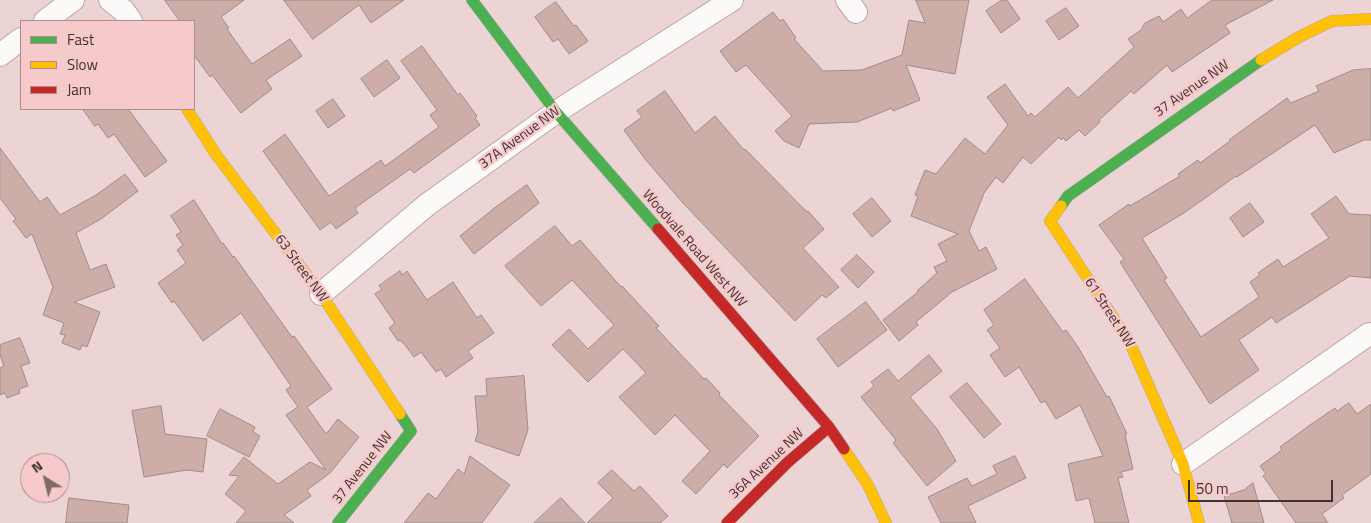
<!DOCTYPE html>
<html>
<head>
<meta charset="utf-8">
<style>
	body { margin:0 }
	#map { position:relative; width:1371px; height:523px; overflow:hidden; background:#ecd4d4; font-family:"Titillium Web",sans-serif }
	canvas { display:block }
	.legend { position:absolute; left:20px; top:20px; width:175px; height:90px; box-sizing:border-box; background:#f6c9ca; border:1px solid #ae8c8d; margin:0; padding:6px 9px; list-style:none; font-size:15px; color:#423131 }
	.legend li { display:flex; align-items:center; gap:10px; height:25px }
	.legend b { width:25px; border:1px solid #ae8c8d }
	.north { position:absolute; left:20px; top:453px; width:50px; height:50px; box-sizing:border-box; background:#f6c9ca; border:1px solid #ae8c8d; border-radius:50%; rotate:324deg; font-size:14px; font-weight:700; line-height:20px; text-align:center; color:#423131 }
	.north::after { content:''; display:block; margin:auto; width:18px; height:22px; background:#7e6a6a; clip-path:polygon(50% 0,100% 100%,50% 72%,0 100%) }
	.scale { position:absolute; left:1188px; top:480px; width:145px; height:22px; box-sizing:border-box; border:2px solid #423131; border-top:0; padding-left:6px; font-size:15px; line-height:18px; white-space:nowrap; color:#423131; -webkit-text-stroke:4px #f6c9ca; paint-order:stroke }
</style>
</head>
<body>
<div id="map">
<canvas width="1371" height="523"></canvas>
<ul class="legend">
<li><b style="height:6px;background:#4caf50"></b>Fast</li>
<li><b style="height:6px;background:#ffc107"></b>Slow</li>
<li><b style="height:6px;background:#c62828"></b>Jam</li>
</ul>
<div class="north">N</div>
<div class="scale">50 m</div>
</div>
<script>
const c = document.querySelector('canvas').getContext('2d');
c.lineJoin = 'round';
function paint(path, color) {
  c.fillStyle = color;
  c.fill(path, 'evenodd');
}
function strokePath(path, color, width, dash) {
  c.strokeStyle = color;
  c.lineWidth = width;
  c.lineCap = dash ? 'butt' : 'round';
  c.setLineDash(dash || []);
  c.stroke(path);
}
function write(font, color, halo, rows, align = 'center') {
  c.font = font + ' "Titillium Web",sans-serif';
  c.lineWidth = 5;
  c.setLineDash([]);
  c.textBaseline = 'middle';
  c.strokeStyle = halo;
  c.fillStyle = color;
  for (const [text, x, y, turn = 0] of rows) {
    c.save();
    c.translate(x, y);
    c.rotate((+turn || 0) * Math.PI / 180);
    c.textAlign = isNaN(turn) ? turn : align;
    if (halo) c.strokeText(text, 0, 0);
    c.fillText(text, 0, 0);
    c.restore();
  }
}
const building = new Path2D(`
	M165,0H244L221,17L229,28L227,29L252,64L290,39L302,56L266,80L272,89L241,113L212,75L210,77L194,55V21H180Z
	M284,0H404L371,23L359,5L313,39Z
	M916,0H969L955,74L906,65L920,100L893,111L892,108L857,122L809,124L799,148L784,141L775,131L792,116L746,65L736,72L720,51L773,12L780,21L783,19L796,38L794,39L823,71L862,70L902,55L909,20L925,23Z
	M1002,0H1007L1020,19L1001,33L986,11Z
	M1212,0H1273L1225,25L1230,33L1172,72L1167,65L1134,94L1131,91L1099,120L1100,122L1085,136L1079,130L1066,141L1063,138L1061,140L1059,137L1031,164L1023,157L1003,183L996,177L984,193L969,231L979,251L986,247L997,269L952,292L916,322L918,325L899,341L883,320L918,292L917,291L937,273L934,267L947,261L938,244L958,234L911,216L918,196L915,195L925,170L936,174L965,138L985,154L1008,125L987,97L1005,84L1028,116L1031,113L1035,117L1068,87L1078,98L1134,47L1128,39L1141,30L1145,23L1159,16L1163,22L1181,9L1187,18Z
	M556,2L574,26L576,25L588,41L569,54L558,39L553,42L535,17Z
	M1066,8L1079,26L1059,40L1046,21Z
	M422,46L458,95L460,93L477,116L475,118L480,125L414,173L410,169L355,208L358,213L336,229L331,222L320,230L263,151L285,134L329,196L381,160L385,166L439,127L430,115L437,110L401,61Z
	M387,60L400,78L374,97L361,79Z
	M1371,69V140H1364L1334,153L1315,125L1237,177L1236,176L1184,213L1142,238L1167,278L1164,280L1201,337L1259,297L1250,282L1260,275L1258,273L1278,259L1283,267L1329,238L1311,214L1336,196L1349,214L1371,215V278L1350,276L1276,323L1272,317L1239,340L1259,370L1210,404L1120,262L1124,259L1099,225L1129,204L1130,206L1180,176L1178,174L1198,160L1200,163L1230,141L1229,140L1287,98L1291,103L1319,91L1316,86L1353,70Z
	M665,91L695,133L715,116L744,150L745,149L807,212L808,211L824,229L803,248L839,287L826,298L822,295L795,321L683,203L645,159L624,130L642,117L637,111Z
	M333,99L345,116L328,128L316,111Z
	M83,109H128L167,161L145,177L114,134L108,138L98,124L95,126Z
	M0,148L40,202L47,197L60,215L96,195L125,174L138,191L101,219L76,233L90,270L106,264L115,287L74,302L100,312L87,347L82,345L80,350L62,343L65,335L60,334L64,323L43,315L53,287L32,234L26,238L13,221L16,219L0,198Z
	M527,185L539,203L474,254L460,236L497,206Z
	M872,198L891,221L872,237L853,214Z
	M194,200L222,244L223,243L233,257L234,256L292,337L294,336L332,389L307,407L326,434L338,419L359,437L330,473L307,490L311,496L284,515L294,523H236L246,511L225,494L239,476L229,475L244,457L278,484L310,462L326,470L286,415L298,407L286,390L291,386L241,313L203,341L174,301L172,303L158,283L186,263L177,250L183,245L176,235L181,232L171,216Z
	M1250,203L1264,222L1243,237L1230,218Z
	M555,226L572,246L580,240L621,287L622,286L659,326L656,328L704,379L706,378L720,393L719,395L759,436L727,468L724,464L696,494L682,481L710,451L675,415L655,435L619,397L646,373L623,349L588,382L552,345L569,329L588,349L614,325L572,280L541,306L505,266Z
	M857,255L874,272L858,288L841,270Z
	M400,271L402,275L407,271L427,300L453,282L477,318L481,315L494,333L468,351L473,358L446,377L441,369L436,372L421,352L414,357L405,345L400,340L398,341L389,328L395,323L375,294L382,289L379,286Z
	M1025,279L1063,332L1066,330L1078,347L1107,397L1109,396L1127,434L1125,435L1133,469L1121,472L1123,477L1118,478L1129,523H1095L1089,498L1076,501L1068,464L1103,456L1080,405L1056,419L1045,401L1041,403L1019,367L1005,377L990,355L1000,348L987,330L994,325L984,310Z
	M866,302L887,330L838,367L817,339Z
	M20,338L30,363L21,366L28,386L19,389L20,393L7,398L5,393L0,395V368L4,366L0,355V345Z
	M929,355L942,371L910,397L937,429L956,461L927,486L893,443L896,440L861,397L874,386L871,382L888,369L898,381Z
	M524,376L528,430L519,456L475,441L478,432L475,396H487L486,379Z
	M967,383L1001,424L984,438L950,397Z
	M1349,403L1357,414L1371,404V474L1342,495L1344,498L1322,514L1328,523H1296L1263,476L1266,474L1260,466L1282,450L1280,447L1310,425L1335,408L1337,411Z
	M161,406L165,434L207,439L203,472L187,470L144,477L132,411Z
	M220,409L255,427L253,432L260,436L249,457L207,436Z
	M470,456L510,485L482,523H404L428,493L436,499L458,469L464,474Z
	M1015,456L1026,478L968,506L976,523H941L928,497L967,478L972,486L997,474L993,466Z
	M612,470L634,491L640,486L668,516L660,523H587L613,498L598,483Z
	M1253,483L1264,523H1232L1224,496L1244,490Z
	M69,498L129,505L127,523H66Z
	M561,498L585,523H534Z`);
const street = new Path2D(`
	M110,0L124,11L131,21
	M847,0L856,12
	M45,21L73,0
	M0,55L21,39
	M321,294L428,204L556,112L732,0
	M1183,464L1369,334`);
const fast = new Path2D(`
	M472,0L556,112L658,229
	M1061,206L1068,196L1261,60
	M338,523L411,431L400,414`);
const slow = new Path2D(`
	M1261,60L1299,37L1332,21L1371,19
	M187,109L215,153L321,294L400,414
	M1061,206L1050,221L1130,343L1183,464L1199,523
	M844,449L868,485L886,523`);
const jam = new Path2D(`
	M658,229L829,427L844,449
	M727,523L788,462L829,427`);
const streetNames = [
	["37 Avenue NW",1192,89,-35],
	["37A Avenue NW",520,138,-36],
	["Woodvale Road West NW",694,249,49],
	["63 Street NW",301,269,54],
	["61 Street NW",1109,313,57],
	["36A Avenue NW",767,464,-43],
	["37 Avenue NW",363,468,-52]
];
paint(building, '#cdada7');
strokePath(building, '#9d8c8a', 1);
strokePath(street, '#b9a6a7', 24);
strokePath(fast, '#b9a6a7', 12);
strokePath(slow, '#b9a6a7', 12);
strokePath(jam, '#b9a6a7', 12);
strokePath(street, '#fcf9f9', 22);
strokePath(fast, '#4caf50', 11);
strokePath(slow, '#ffc107', 11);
strokePath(jam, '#c62828', 11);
write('14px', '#423131', '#f6c9ca', streetNames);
</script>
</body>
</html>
